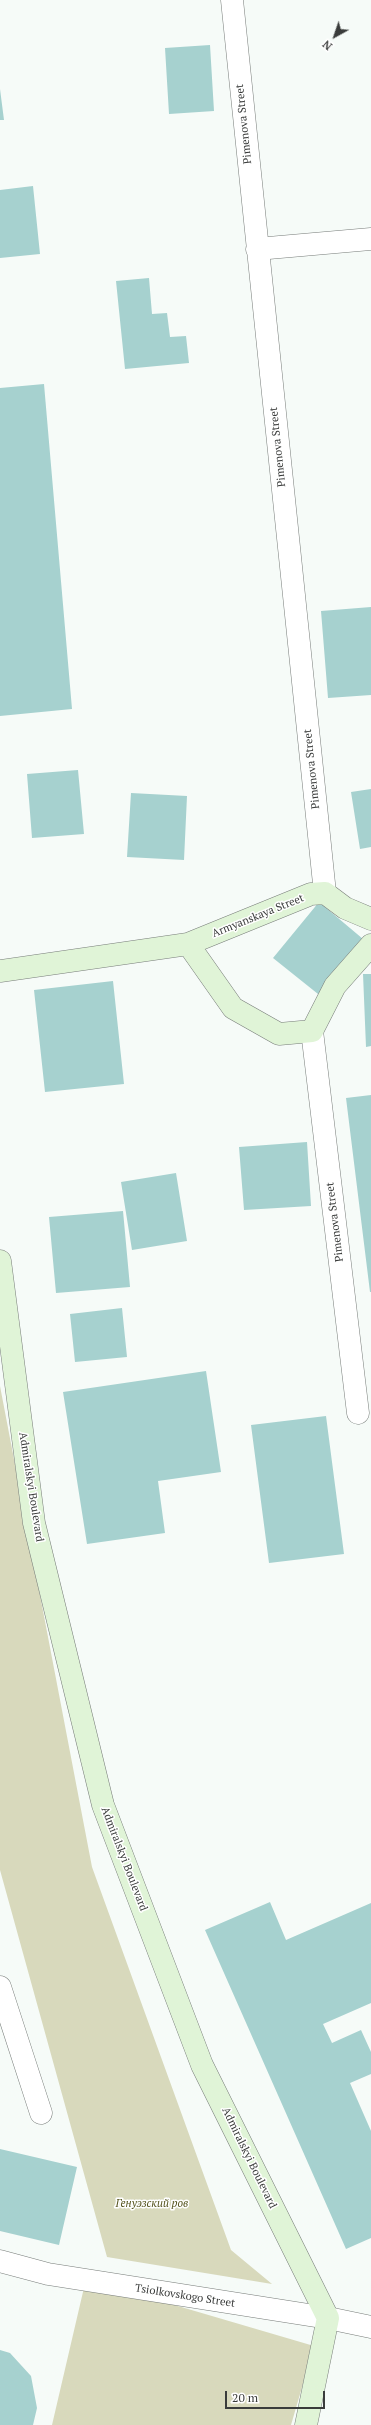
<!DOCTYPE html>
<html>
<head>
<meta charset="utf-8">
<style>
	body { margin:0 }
	#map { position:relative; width:371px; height:2425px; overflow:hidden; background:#f6fbf8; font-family:"PT Serif",serif }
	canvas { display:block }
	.north { position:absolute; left:315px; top:16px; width:40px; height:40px; -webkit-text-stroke:3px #fff; paint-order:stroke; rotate:220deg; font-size:11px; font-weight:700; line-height:16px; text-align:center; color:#3a3c3b }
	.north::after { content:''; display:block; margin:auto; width:14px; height:18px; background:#3a3c3b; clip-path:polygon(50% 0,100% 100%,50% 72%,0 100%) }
	.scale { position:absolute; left:225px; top:2391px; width:100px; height:18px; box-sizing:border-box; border:2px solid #3a3c3b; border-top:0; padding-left:5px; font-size:12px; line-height:14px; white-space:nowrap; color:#3a3c3b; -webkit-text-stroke:3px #fff; paint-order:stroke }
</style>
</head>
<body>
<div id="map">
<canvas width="371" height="2425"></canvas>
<div class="north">N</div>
<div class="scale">20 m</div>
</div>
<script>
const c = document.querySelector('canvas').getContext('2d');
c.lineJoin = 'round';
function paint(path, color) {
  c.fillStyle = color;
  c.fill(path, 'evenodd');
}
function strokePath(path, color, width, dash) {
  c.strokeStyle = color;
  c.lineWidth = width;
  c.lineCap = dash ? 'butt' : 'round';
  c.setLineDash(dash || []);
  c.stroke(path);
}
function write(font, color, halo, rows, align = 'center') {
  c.font = font + ' "PT Serif",serif';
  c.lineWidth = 3;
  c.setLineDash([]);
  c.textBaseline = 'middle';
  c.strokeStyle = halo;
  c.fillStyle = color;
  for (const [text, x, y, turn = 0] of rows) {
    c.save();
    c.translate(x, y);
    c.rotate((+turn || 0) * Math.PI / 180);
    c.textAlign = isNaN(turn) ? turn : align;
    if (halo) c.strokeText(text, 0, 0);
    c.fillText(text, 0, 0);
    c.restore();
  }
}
const green = new Path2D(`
	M0,1386L92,1867L231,2250L272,2284L107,2257L0,1870Z
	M86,2279L314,2346L291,2425H52Z`);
const building = new Path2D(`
	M210,45L214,111L169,114L165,48Z
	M0,89L4,120H0Z
	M33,186L40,254L0,258V190Z
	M149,278L152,314L167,313L170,337L186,336L189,363L125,369L116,281Z
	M44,384L72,709L0,716V388Z
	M371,607V695L328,698L321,611Z
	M78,770L84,834L32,838L27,774Z
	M371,789V847L360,849L351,792Z
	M131,793L187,796L184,860L127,857Z
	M319,902L363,939L318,994L273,958Z
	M363,974H371V1046L366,1047Z
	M113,981L124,1084L45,1092L34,990Z
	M371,1095V1292H370L346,1098Z
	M307,1142L311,1206L244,1210L239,1147Z
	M176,1173L187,1241L132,1250L121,1182Z
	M123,1211L130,1287L56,1293L49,1217Z
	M122,1308L127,1357L75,1362L70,1314Z
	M206,1371L221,1472L158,1481L165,1533L87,1544L63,1392Z
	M326,1416L344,1554L269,1563L251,1425Z
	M270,1902L286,1940L371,1903V2003L323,2024L332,2043L361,2030L371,2052V2074L350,2083L371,2131V2238L346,2249L205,1930Z
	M0,2149L77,2167L59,2245L0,2231Z
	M0,2350L10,2353L31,2376L37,2408L33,2425H0Z`);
const street = new Path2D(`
	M232,0L325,893
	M257,249L371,239
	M312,1031L358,1413
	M0,1987L41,2113
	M0,2261L48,2274L328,2318L371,2327`);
const secondary = new Path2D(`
	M188,944L233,1008L279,1034L312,1031L335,986L371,945
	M0,971L188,944L311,894L325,893L345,908L371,919
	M0,1261L34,1523L103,1805L202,2065L328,2318L306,2425`);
const streetNames = [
	["Pimenova Street",244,124,-96],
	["Pimenova Street",278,447,-96],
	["Pimenova Street",312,769,-96],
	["Armyanskaya Street",258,916,-22],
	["Pimenova Street",335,1222,-97],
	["Admiralskyi Boulevard",31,1487,81],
	["Admiralskyi Boulevard",124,1859,69],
	["Admiralskyi Boulevard",249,2158,64],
	["Tsiolkovskogo Street",185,2296,9]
];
const parkNames = [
	["Генуэзский ров",152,2204]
];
paint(green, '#d8d9bc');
paint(building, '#a6d1cf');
strokePath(street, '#777c79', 23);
strokePath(secondary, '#777c79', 23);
strokePath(street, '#fff', 22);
strokePath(secondary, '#e0f4d7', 22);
write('11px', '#3a3c3b', '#fff', streetNames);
write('italic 11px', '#55541e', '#fff', parkNames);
</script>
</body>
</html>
